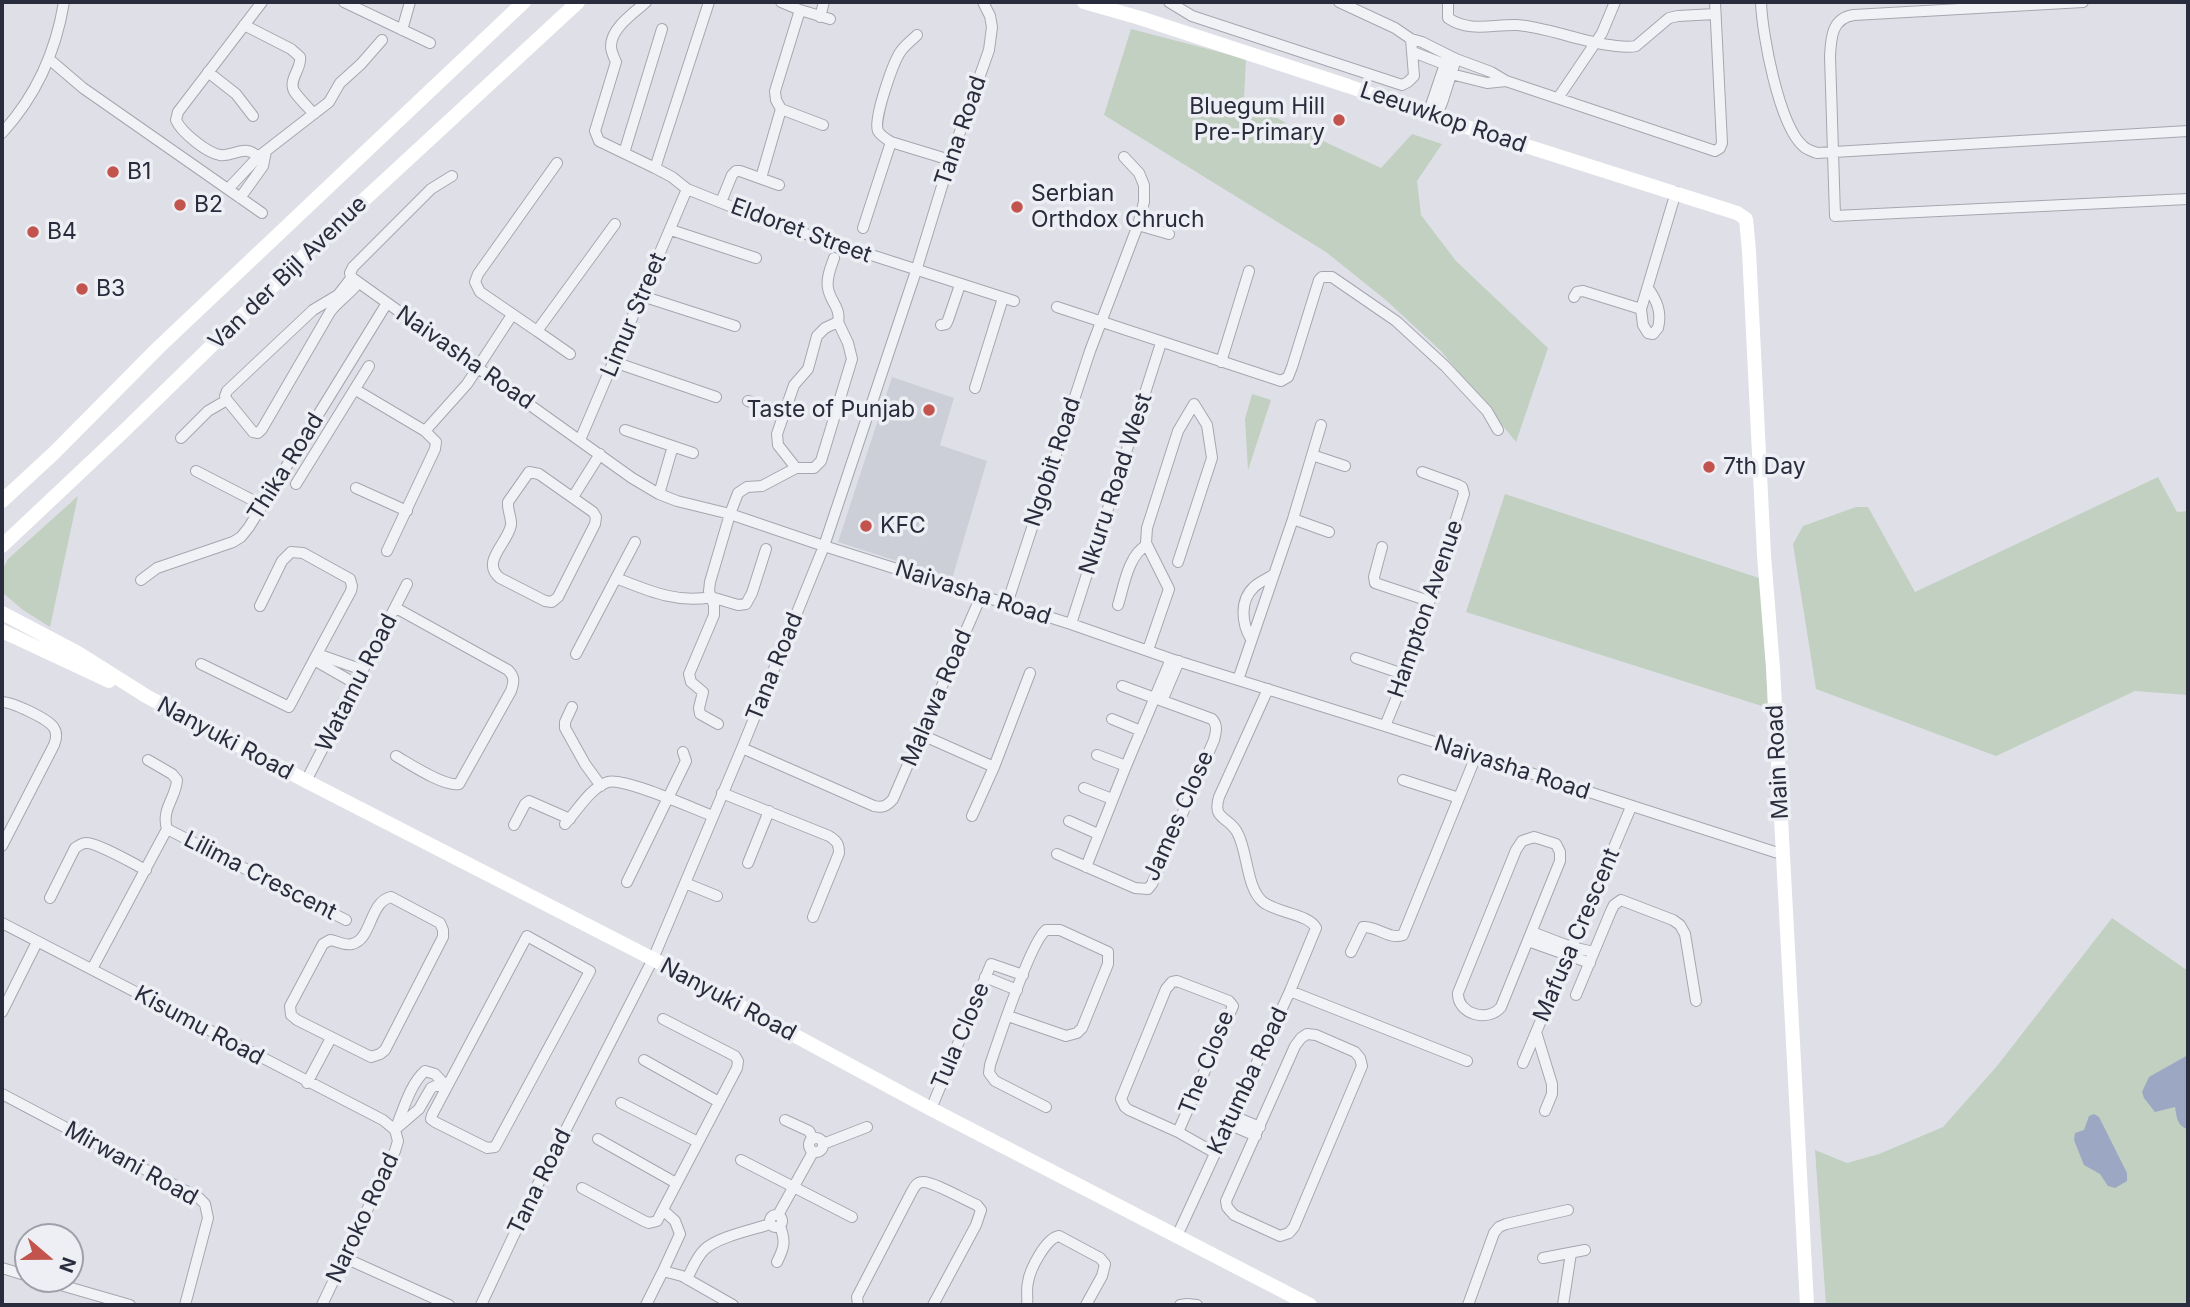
<!DOCTYPE html>
<html>
<head>
<meta charset="utf-8">
<style>
	body { margin:0 }
	#map { position:relative; width:2190px; height:1307px; overflow:hidden; background:#dfe0e7; font-family:Inter,sans-serif }
	canvas { display:block }
	.frame { position:absolute; inset:0; border:4px solid #292c3c; pointer-events:none }
	.north { position:absolute; left:14px; top:1223px; width:70px; height:70px; box-sizing:border-box; background:#eeeff4; border:2px solid #9fa1aa; border-radius:50%; rotate:110deg; font-size:19px; font-weight:700; line-height:28px; text-align:center; color:#292c3c }
	.north::after { content:''; display:block; margin:auto; width:24px; height:32px; background:#c2544d; clip-path:polygon(50% 0,100% 100%,50% 72%,0 100%) }
</style>
</head>
<body>
<div id="map">
<canvas width="2190" height="1307"></canvas>
<div class="frame"></div>
<div class="north">N</div>
</div>
<script>
const c = document.querySelector('canvas').getContext('2d');
c.lineJoin = 'round';
function paint(path, color) {
  c.fillStyle = color;
  c.fill(path, 'evenodd');
}
function strokePath(path, color, width, dash) {
  c.strokeStyle = color;
  c.lineWidth = width;
  c.lineCap = dash ? 'butt' : 'round';
  c.setLineDash(dash || []);
  c.stroke(path);
}
function write(font, color, halo, rows, align = 'center') {
  c.font = font + ' Inter,sans-serif';
  c.lineWidth = 7;
  c.setLineDash([]);
  c.textBaseline = 'middle';
  c.strokeStyle = halo;
  c.fillStyle = color;
  for (const [text, x, y, turn = 0] of rows) {
    c.save();
    c.translate(x, y);
    c.rotate((+turn || 0) * Math.PI / 180);
    c.textAlign = isNaN(turn) ? turn : align;
    if (halo) c.strokeText(text, 0, 0);
    c.fillText(text, 0, 0);
    c.restore();
  }
}
const built = new Path2D(`
	M892,377L954,398L940,445L987,461L952,579L838,542Z`);
const green = new Path2D(`
	M1131,29L1246,59L1244,99L1293,127L1381,168L1412,134L1442,144L1417,181L1421,215L1456,261L1548,348L1516,442L1441,351L1387,301L1326,252L1104,115Z
	M1252,394L1271,400L1248,470L1245,419Z
	M2158,477L2177,512L2188,511V695L2135,691L1996,756L1816,689L1793,544L1803,526L1856,507H1868L1915,592Z
	M1505,494L1762,579L1768,708L1466,612Z
	M78,496L50,627L23,610L4,594L2,570L8,559Z
	M2112,918L2188,971V1305H1826L1815,1150L1847,1163L1879,1154L1943,1127L1997,1066Z`);
const water = new Path2D(`
	M2188,1055V1129C2177,1126 2177,1118 2175,1107L2155,1112L2144,1098L2142,1092L2149,1077Z
	M2094,1114L2099,1117L2127,1173V1181L2115,1188L2108,1186L2100,1174L2084,1165L2074,1140L2075,1133L2084,1130L2089,1116Z`);
const street = new Path2D(`
	M344,2L430,43
	M646,2C634,13 611,28 611,46C611,52 614,57 616,62L595,131L599,141L655,168L672,177L687,189L775,224L1014,301
	M781,2L800,10L830,19
	M1169,2L1192,16L1402,85L1408,82L1414,76L1411,39
	M1339,2L1395,28L1411,39L1422,42L1456,59L1491,72L1506,81L1715,151L1720,148L1722,143L1715,2
	M1448,2V18C1470,33 1493,24 1517,25C1546,27 1579,41 1609,45C1618,46 1627,48 1636,46L1669,18L1678,16L1715,14
	M1761,2C1762,34 1779,125 1803,146C1807,150 1812,151 1817,153L2188,131
	M2083,2L1854,15C1832,18 1831,37 1830,56L1835,216L2188,199
	M820,17L824,2
	M244,25L291,49L300,57C302,68 288,80 294,91C299,99 308,107 314,114
	M402,30L410,2
	M917,35C912,40 905,45 901,51C893,62 873,120 878,131C881,136 886,139 891,142L950,160
	M1413,52L1444,64
	M49,59L83,88L262,213
	M208,72L236,94L253,116
	M1451,74L1487,83L1506,81
	M1558,98L1602,33L1615,2
	M781,109L823,125
	M1428,114L1448,55
	M1435,117L1442,103L1456,59
	M2,133C36,96 56,51 64,2
	M624,153L662,29
	M258,157C244,143 235,157 220,155C207,153 181,132 176,120L178,112L262,2
	M557,163L478,274L475,282L480,292L537,331L615,224
	M655,168L709,2
	M452,176L431,189L353,267L350,273L351,277L632,478L659,494L677,501L730,514L824,546L1071,624L1171,659L1385,726L1784,855
	M761,178L781,109L776,100L775,91L800,10
	M228,189L258,157L329,102L340,83L361,64L382,40
	M240,198L263,166L266,151
	M721,202L732,175L736,171H740L779,185
	M1138,225L1169,234
	M863,228L891,142
	M671,230L756,258
	M352,277L338,295L313,310L227,391L225,396L227,400L253,432L258,433L262,429L330,312C338,301 350,294 358,283
	M1648,288C1657,301 1662,312 1658,328L1653,334L1648,333L1643,325L1641,309L1676,192
	M642,296L735,326
	M1574,297L1577,292L1583,291L1641,309
	M1057,307L1281,381L1288,377L1292,367L1319,280L1322,277H1332L1396,321L1445,366L1487,411L1498,430
	M941,325L946,324L948,320L960,285
	M537,331L570,354
	M614,362L716,397
	M1221,362L1249,271
	M975,388L1003,298
	M356,390L425,431L436,442L435,449L387,551
	M748,401L784,413
	M625,430L693,453
	M425,431L467,384L512,315
	M181,438L208,411L227,400
	M580,440L687,189
	M1312,455L1345,466
	M796,468L778,445L777,434L794,385L808,369L817,336L825,328L838,322C841,307 830,302 828,288C826,278 831,267 834,258
	M196,471L262,505
	M529,472L539,474L593,512L596,517L595,524L558,597L552,602L545,601L500,578C480,562 508,543 511,525C512,518 507,510 508,502Z
	M296,484L369,366
	M356,488L407,511
	M659,494L673,446
	M573,497L600,454
	M1293,519L1329,532
	M1382,547L1374,577L1375,583L1429,601
	M766,549L752,593L746,604L738,605L711,597L709,591L710,582L730,514L738,493L747,487L762,486L796,468H814L821,461L852,359L848,343L838,322
	M616,578L635,542
	M141,580L157,568L233,542L241,537L249,527L387,303
	M1007,604L1090,351L1138,225L1144,202V185L1139,173L1124,157
	M1118,605C1124,586 1128,555 1147,545
	M260,606L282,561L291,552L303,553L350,579L352,586L351,591L317,654
	M396,608L508,670C515,677 514,682 511,691L459,784C444,787 410,764 396,756
	M1071,624L1161,343
	M1251,639C1242,624 1239,601 1254,587C1259,582 1267,579 1273,575
	M1148,650L1169,589L1146,543L1147,528L1178,431L1194,404L1207,425L1212,458L1178,562
	M576,654L616,578C647,590 677,604 711,597L714,605V615L689,674L691,682L703,692L699,708L700,714L718,724
	M1356,658L1406,675
	M314,660L356,684
	M201,664L289,707L317,654L363,670
	M1238,680L1293,519L1321,425
	M1162,701L1179,661
	M2,702C12,702 49,719 54,728C58,734 56,740 54,745L2,846
	M572,707L565,722V728L585,764L601,786
	M1112,719L1141,731
	M1385,726L1406,675L1464,494L1462,487L1458,485L1422,472
	M922,735L994,767
	M742,748L874,806C883,808 887,806 893,799L981,596
	M1097,755L1126,766
	M148,760L172,774L177,780C176,798 161,809 167,829
	M1403,780L1459,798
	M306,781L407,584
	M1084,788L1112,799
	M722,793L829,836C837,841 839,844 839,853L813,917
	M972,816L994,767L1030,673
	M1069,821L1098,834
	M565,824C577,811 591,787 608,782C624,777 694,809 713,816
	M514,825L525,804L529,801L570,819
	M1534,837L1556,844L1560,852V861L1501,1007C1488,1023 1457,1014 1458,993L1516,850L1522,841Z
	M1057,854L1135,888L1148,889L1152,884L1214,740C1216,732 1218,725 1212,719L1122,686
	M748,863L769,811
	M1086,867L1126,766L1171,659
	M627,882L686,761L683,752
	M685,883L717,896
	M391,897L440,923L443,930V937L385,1050L380,1054L371,1057L297,1020L291,1015L290,1006L323,944L330,940C337,941 345,946 352,944C372,940 369,902 391,897Z
	M50,898L75,848C79,846 81,843 86,843C96,842 134,864 146,870
	M2,923L383,1120L395,1130
	M1532,932L1571,947L1594,952
	M527,936L590,971L495,1147L487,1148L435,1122L431,1119L432,1115Z
	M1528,941L1590,963
	M1351,952L1363,927C1377,926 1389,940 1403,935L1476,756
	M92,969L167,829L346,920
	M985,977L1017,990
	M1290,991L1467,1061
	M1576,995L1611,911L1614,905L1621,900L1673,920L1680,925L1685,934L1696,1001
	M2,1012L37,942
	M1008,1016L1066,1036L1077,1033L1082,1028L1108,964V952L1060,930H1046C1031,941 998,1041 990,1065L989,1073L995,1081L1046,1107
	M1536,1032L1552,1084V1094L1545,1111
	M1307,1034L1316,1035L1355,1052L1360,1058L1362,1066L1294,1227L1289,1233L1280,1236L1234,1215L1227,1207L1226,1201L1295,1046L1301,1038Z
	M644,1060L719,1102
	M1523,1063L1631,807
	M307,1083L331,1038
	M2,1094L199,1198L205,1204L208,1218L185,1305
	M621,1103L698,1142
	M931,1109L991,964L1023,975
	M1231,1115L1260,1127
	M785,1120L809,1131L813,1139
	M1228,1124L1256,1136
	M398,1127L419,1109L431,1088L435,1086H446
	M395,1130C403,1111 410,1084 425,1071L435,1074L446,1086
	M1178,1132L1233,1006L1229,1001L1177,981L1172,982L1166,989L1121,1099L1125,1107L1129,1110L1178,1132L1215,1153
	M809 1145a7 7 0 1 1 14 0a7 7 0 1 1-14 0Z
	M598,1139L676,1183
	M823,1144L867,1127
	M741,1160L852,1217
	M582,1188L644,1221L649,1223L657,1221L737,1068L738,1061L735,1056L663,1019
	M770 1221a6 6 0 1 1 12 0a6 6 0 1 1-12 0Z
	M778,1215L813,1152
	M1177,1236L1290,991L1316,928C1309,914 1277,913 1263,902C1246,888 1248,851 1237,832C1228,816 1212,820 1219,797L1268,689
	M345,1258L449,1305
	M1543,1258L1585,1250
	M777,1262C784,1248 786,1242 780,1226
	M2,1268L28,1276
	M663,1271L680,1234L675,1221L664,1211
	M40,1279L130,1305
	M687,1279C692,1269 696,1258 704,1250C717,1237 752,1230 770,1224
	M322,1305L395,1151L398,1141L395,1130
	M481,1305L535,1190L653,959L742,748L824,546L916,271L950,160L989,50L992,27L990,16L983,2
	M646,1305L663,1271L682,1276L733,1305
	M858,1305L857,1297L911,1193C914,1188 916,1182 923,1182C932,1181 967,1201 977,1205L981,1210L976,1225L933,1305
	M1027,1305C1028,1297 1026,1290 1028,1282C1030,1269 1046,1238 1059,1236L1100,1258L1105,1264L1102,1276L1086,1305
	M1180,1305L1187,1304L1197,1305
	M1468,1305L1494,1233L1499,1227L1506,1224L1568,1210
	M1563,1305L1571,1253`);
const secondary = new Path2D(`
	M1084,2L1140,18L1348,86L1435,117L1737,213L1746,219L1749,251L1764,555L1773,668L1807,1305
	M2,501L54,453L159,347L524,2
	M2,546L124,431L313,247L578,2
	M2,613L78,653L146,696L306,781L653,959L931,1109L1310,1305
	M2,631L109,681`);
const markers = [
	[1339,120,7,"#c2544d"],
	[113,172,7,"#c2544d"],
	[180,205,7,"#c2544d"],
	[1017,207,7,"#c2544d"],
	[33,232,7,"#c2544d"],
	[82,289,7,"#c2544d"],
	[929,410,7,"#c2544d"],
	[1709,467,7,"#c2544d"],
	[866,526,7,"#c2544d"]
];
const poiNames = [
	["Bluegum Hill",1325,107,"right"],
	["Pre-Primary",1325,133,"right"],
	["B1",127,172],
	["Serbian",1031,194],
	["Orthdox Chruch",1031,220],
	["B2",194,205],
	["B4",47,232],
	["B3",96,289],
	["Taste of Punjab",915,410,"right"],
	["7th Day",1723,467],
	["KFC",880,526]
];
const streetNames = [
	["Leeuwkop Road",1443,118,19],
	["Tana Road",961,131,-71],
	["Eldoret Street",801,231,20],
	["Van der Bijl Avenue",288,273,-44],
	["Limur Street",634,315,-67],
	["Naivasha Road",465,358,35],
	["Ngobit Road",1053,462,-72],
	["Thika Road",286,467,-58],
	["Nkuru Road West",1116,484,-72],
	["Naivasha Road",973,593,18],
	["Hampton Avenue",1426,609,-71],
	["Tana Road",775,667,-68],
	["Watamu Road",357,683,-63],
	["Malawa Road",937,698,-67],
	["Nanyuki Road",225,739,28],
	["Main Road",1778,762,-93],
	["Naivasha Road",1512,768,18],
	["James Close",1179,816,-66],
	["Lilima Crescent",260,876,27],
	["Mafusa Crescent",1577,935,-67],
	["Nanyuki Road",728,1000,28],
	["Kisumu Road",199,1026,28],
	["Tula Close",961,1036,-67],
	["The Close",1207,1063,-68],
	["Katumba Road",1248,1081,-65],
	["Mirwani Road",131,1164,29],
	["Tana Road",540,1182,-64],
	["Naroko Road",363,1218,-65]
];
paint(built, '#cdcfd8');
paint(green, '#c1d0c0');
paint(water, '#9ca7c4');
strokePath(street, '#a5a6b0', 12);
strokePath(street, '#f1f2f5', 10);
strokePath(secondary, '#fff', 14);
for (const [x, y, r, color] of markers) {
  const dot = new Path2D();
  dot.arc(x, y, r, 0, 2 * Math.PI);
  c.fillStyle = color;
  c.fill(dot);
  strokePath(dot, '#eeeff4', 2.5);
}
write('23px', '#292c3c', '#eeeff4', poiNames, 'left');
write('23px', '#292c3c', '#eeeff4', streetNames);
</script>
</body>
</html>
